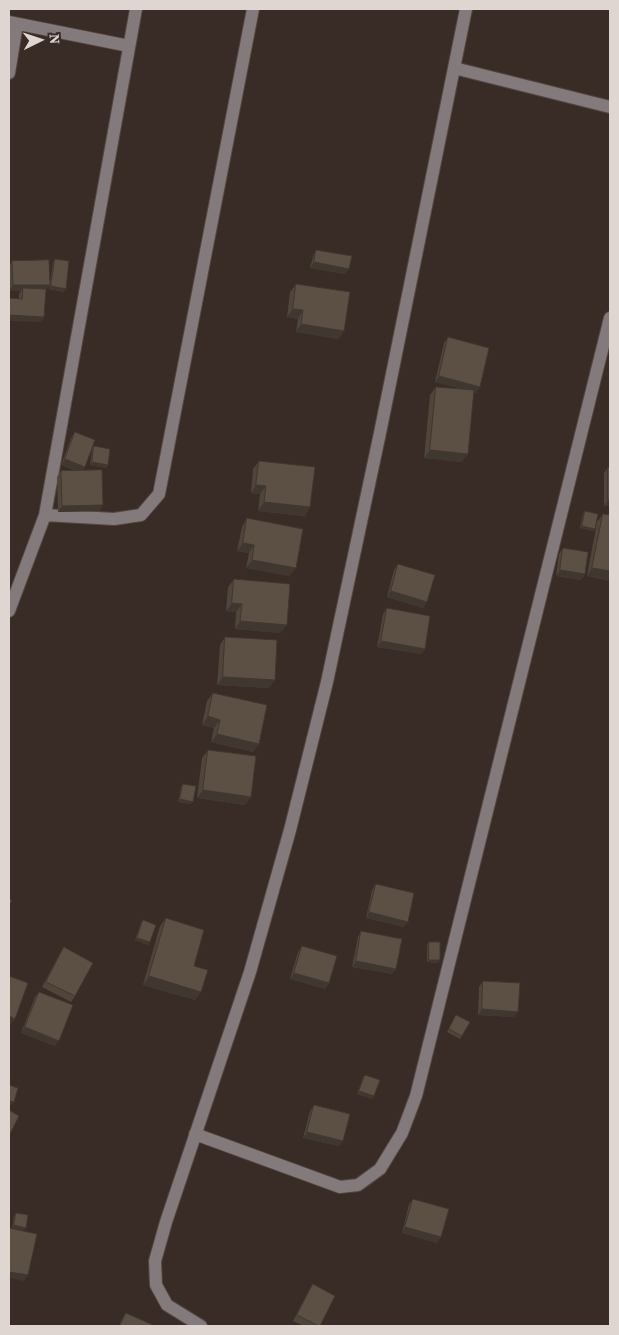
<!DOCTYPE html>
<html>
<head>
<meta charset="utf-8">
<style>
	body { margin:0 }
	#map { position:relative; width:619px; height:1335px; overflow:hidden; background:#392b26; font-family:"Source Serif 4",serif }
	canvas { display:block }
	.frame { position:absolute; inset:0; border:10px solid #dfd5d1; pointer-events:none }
	.north { position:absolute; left:15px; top:15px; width:50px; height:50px; -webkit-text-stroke:4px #392b26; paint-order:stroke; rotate:86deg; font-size:14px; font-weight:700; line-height:20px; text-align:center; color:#dfd5d1 }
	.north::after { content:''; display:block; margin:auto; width:18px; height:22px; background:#dfd5d1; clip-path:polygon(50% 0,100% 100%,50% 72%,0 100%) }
</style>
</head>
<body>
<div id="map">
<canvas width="619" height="1335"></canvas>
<div class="frame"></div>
<div class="north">N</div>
</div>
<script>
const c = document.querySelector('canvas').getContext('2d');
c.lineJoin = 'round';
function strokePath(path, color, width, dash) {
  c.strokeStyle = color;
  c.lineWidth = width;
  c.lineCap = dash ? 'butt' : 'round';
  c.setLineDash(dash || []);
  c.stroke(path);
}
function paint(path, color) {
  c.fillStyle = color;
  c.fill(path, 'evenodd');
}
const minor = new Path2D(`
	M9,22L129,46
	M454,68L610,107
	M9,73L17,24
	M45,515L114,519L141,515L159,494L253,9
	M9,611L45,515L136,9
	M195,1134L340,1187L358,1185L380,1169L402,1133L416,1096L610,318
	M201,1326L167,1305L156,1285L155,1261L166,1222L250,972L290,830L327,682L380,433L466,9`);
const wall = new Path2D(`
	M316,250L345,274L310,268L313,256Z
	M55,259L64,292L49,289L53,262Z
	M12,261L45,290L44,317L40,322L19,299V294L21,291H9V266Z
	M296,284L344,331L338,339L296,332L298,319L287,317L290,292Z
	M448,337L480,387L476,393L474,392L462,462L424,458L430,395L436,387L463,389L435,382L444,343Z
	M75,432L85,467L83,470L103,505L99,511L58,512L57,477L61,471H76L61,465L71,438Z
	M94,446L108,465L106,468L90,465L92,449Z
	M259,461L310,507L305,516L258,511L260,494L251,493L253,469Z
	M608,467L610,506H604V473Z
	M585,511L595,529L593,531L580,528L583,514Z
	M603,514L610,581L587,576L597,522Z
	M247,518L290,576L246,568L249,553L237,551L242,527Z
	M563,548L585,574L581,580L556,576L559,554Z
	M398,564L427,602L423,608L387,597L394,570Z
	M234,579L281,633L235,629L236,612L226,611L228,587Z
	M387,608L425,649L421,654L377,647L383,614Z
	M225,637L269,688L217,685L220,645Z
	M213,693L259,744L253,752L211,742L214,728L202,725L207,701Z
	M208,750L245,805L197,798L202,758Z
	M183,784L191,804L178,802L181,787Z
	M376,884L404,927L366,918L372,890Z
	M166,918L194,966L201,992L195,1000L143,985L160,926Z
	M143,920L150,942L148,945L135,940L141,923Z
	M361,931L396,969L392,974L352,967L358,937Z
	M429,942L440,960L438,963L427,962V945Z
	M302,946L329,983L325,989L290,979L298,952Z
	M64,947L75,996L71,1002L42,987L60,953Z
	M483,981L514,1017L478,1015L479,987Z
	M39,992L55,1046L21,1033L35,997Z
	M456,1015L462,1036L460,1039L447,1032Z
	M365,1075L374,1096L372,1099L357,1094L363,1077Z
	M314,1105L343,1141L339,1146L303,1138L310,1111Z
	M413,1199L437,1243L402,1233L409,1204Z
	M16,1213L24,1230L12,1228L14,1216Z
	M313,1284L320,1326H304L293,1321L309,1290Z
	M126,1313L153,1326H119L122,1319Z`);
const shadedWall = new Path2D(`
	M314,262L349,269L345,274L310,268Z
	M13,285H50L46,290L23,288L21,291H9Z
	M51,286L66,289L64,292L49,289Z
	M293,309L303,310L298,319L287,317Z
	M9,315L44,317L40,322L9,321Z
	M301,324L344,331L338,339L296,332Z
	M439,376L480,387L476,393L435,382Z
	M430,450L468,454L462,462L424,458Z
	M65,459L85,467L81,472L61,465Z
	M92,462L108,465L106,468L90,465Z
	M256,485L266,486L260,494L251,493Z
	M608,500H610V506H604Z
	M264,502L310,507L305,516L258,511Z
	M103,505L99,511L58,512L62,506Z
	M582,526L595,529L593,531L580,528Z
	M243,543L254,545L249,553L237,551Z
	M252,560L296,568L290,576L246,568Z
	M592,568L610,571V581L587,576Z
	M560,570L585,574L581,580L556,576Z
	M391,591L427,602L423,608L387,597Z
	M232,603L242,604L236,612L226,611Z
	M240,621L287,625L281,633L235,629Z
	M381,641L425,649L421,654L377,647Z
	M223,677L275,680L269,688L217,685Z
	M208,716L220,720L214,728L202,725Z
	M217,734L259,744L253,752L211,742Z
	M203,790L251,797L245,805L197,798Z
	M180,799L193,802L191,804L178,802Z
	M369,912L408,922L404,927L366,918Z
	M137,938L150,942L148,945L135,940Z
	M429,960H440L438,963L427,962Z
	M356,961L396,969L392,974L352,967Z
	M294,973L329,983L325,989L290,979Z
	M149,976L201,992L195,1000L143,985Z
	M482,1009L518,1012L514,1017L478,1015Z
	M9,1016L15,1019L11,1024H9Z
	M25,1027L59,1041L55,1046L21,1033Z
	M359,1091L374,1096L372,1099L357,1094Z
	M9,1101L14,1102L12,1105L9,1104Z
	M307,1132L343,1141L339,1146L303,1138Z
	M14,1225L26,1228L24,1230L12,1228Z
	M405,1227L441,1237L437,1243L402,1233Z
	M9,1272L28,1275L24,1281L9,1278Z`);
const building = new Path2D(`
	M316,250L352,256L349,269L314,262Z
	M55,259L69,261L66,289L51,286Z
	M49,260L50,285H13L12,261Z
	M296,284L350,292L344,331L301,324L303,310L293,309Z
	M23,288L46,289L44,317L9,315V298L22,299Z
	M448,337L489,348L480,387L439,376Z
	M436,387L474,390L468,454L430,450Z
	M75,432L95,440L85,467L65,459Z
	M94,446L110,449L108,465L92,462Z
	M259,461L315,467L310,507L264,502L266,486L256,485Z
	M608,467L610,468V500H608Z
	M102,470L103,505L62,506L61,471Z
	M585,511L598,514L595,529L582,526Z
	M603,514L610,515V571L592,568Z
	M247,518L303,529L296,568L252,560L254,545L243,543Z
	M563,548L588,552L585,574L560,570Z
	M398,564L435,575L427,602L391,591Z
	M234,579L290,584L287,625L240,621L242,604L232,603Z
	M387,608L430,616L425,649L381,641Z
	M225,637L277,640L275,680L223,677Z
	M213,693L267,705L259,744L217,734L220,720L208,716Z
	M208,750L256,756L251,797L203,790Z
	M183,784L196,786L193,802L180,799Z
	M376,884L414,893L408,922L369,912Z
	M9,899L12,900L9,907Z
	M166,918L204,930L194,966L208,970L201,992L149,976Z
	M143,920L156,925L150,942L137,938Z
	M361,931L402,939L396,969L356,961Z
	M429,942H440V960H429Z
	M302,946L337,956L329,983L294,973Z
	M64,947L93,963L75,996L46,982Z
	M9,976L28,983L15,1019L9,1016Z
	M483,981L520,983L518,1012L482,1009Z
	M39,992L73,1005L59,1041L25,1027Z
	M456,1015L470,1022L462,1036L449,1029Z
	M365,1075L380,1080L374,1096L359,1091Z
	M9,1085L18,1088L14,1102L9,1101Z
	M314,1105L350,1114L343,1141L307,1132Z
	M9,1110L19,1116L9,1136Z
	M413,1199L449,1209L441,1237L405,1227Z
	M16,1213L28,1215L26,1228L14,1225Z
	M10,1228L37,1234L28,1275L9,1272V1232Z
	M313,1284L335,1296L320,1326H319L297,1315Z
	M126,1313L153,1325V1326H120Z`);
strokePath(minor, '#544641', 14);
strokePath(minor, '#837a7b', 12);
paint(wall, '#4f453b');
paint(shadedWall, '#403830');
paint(building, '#5c5045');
strokePath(building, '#403830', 1);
</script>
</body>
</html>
